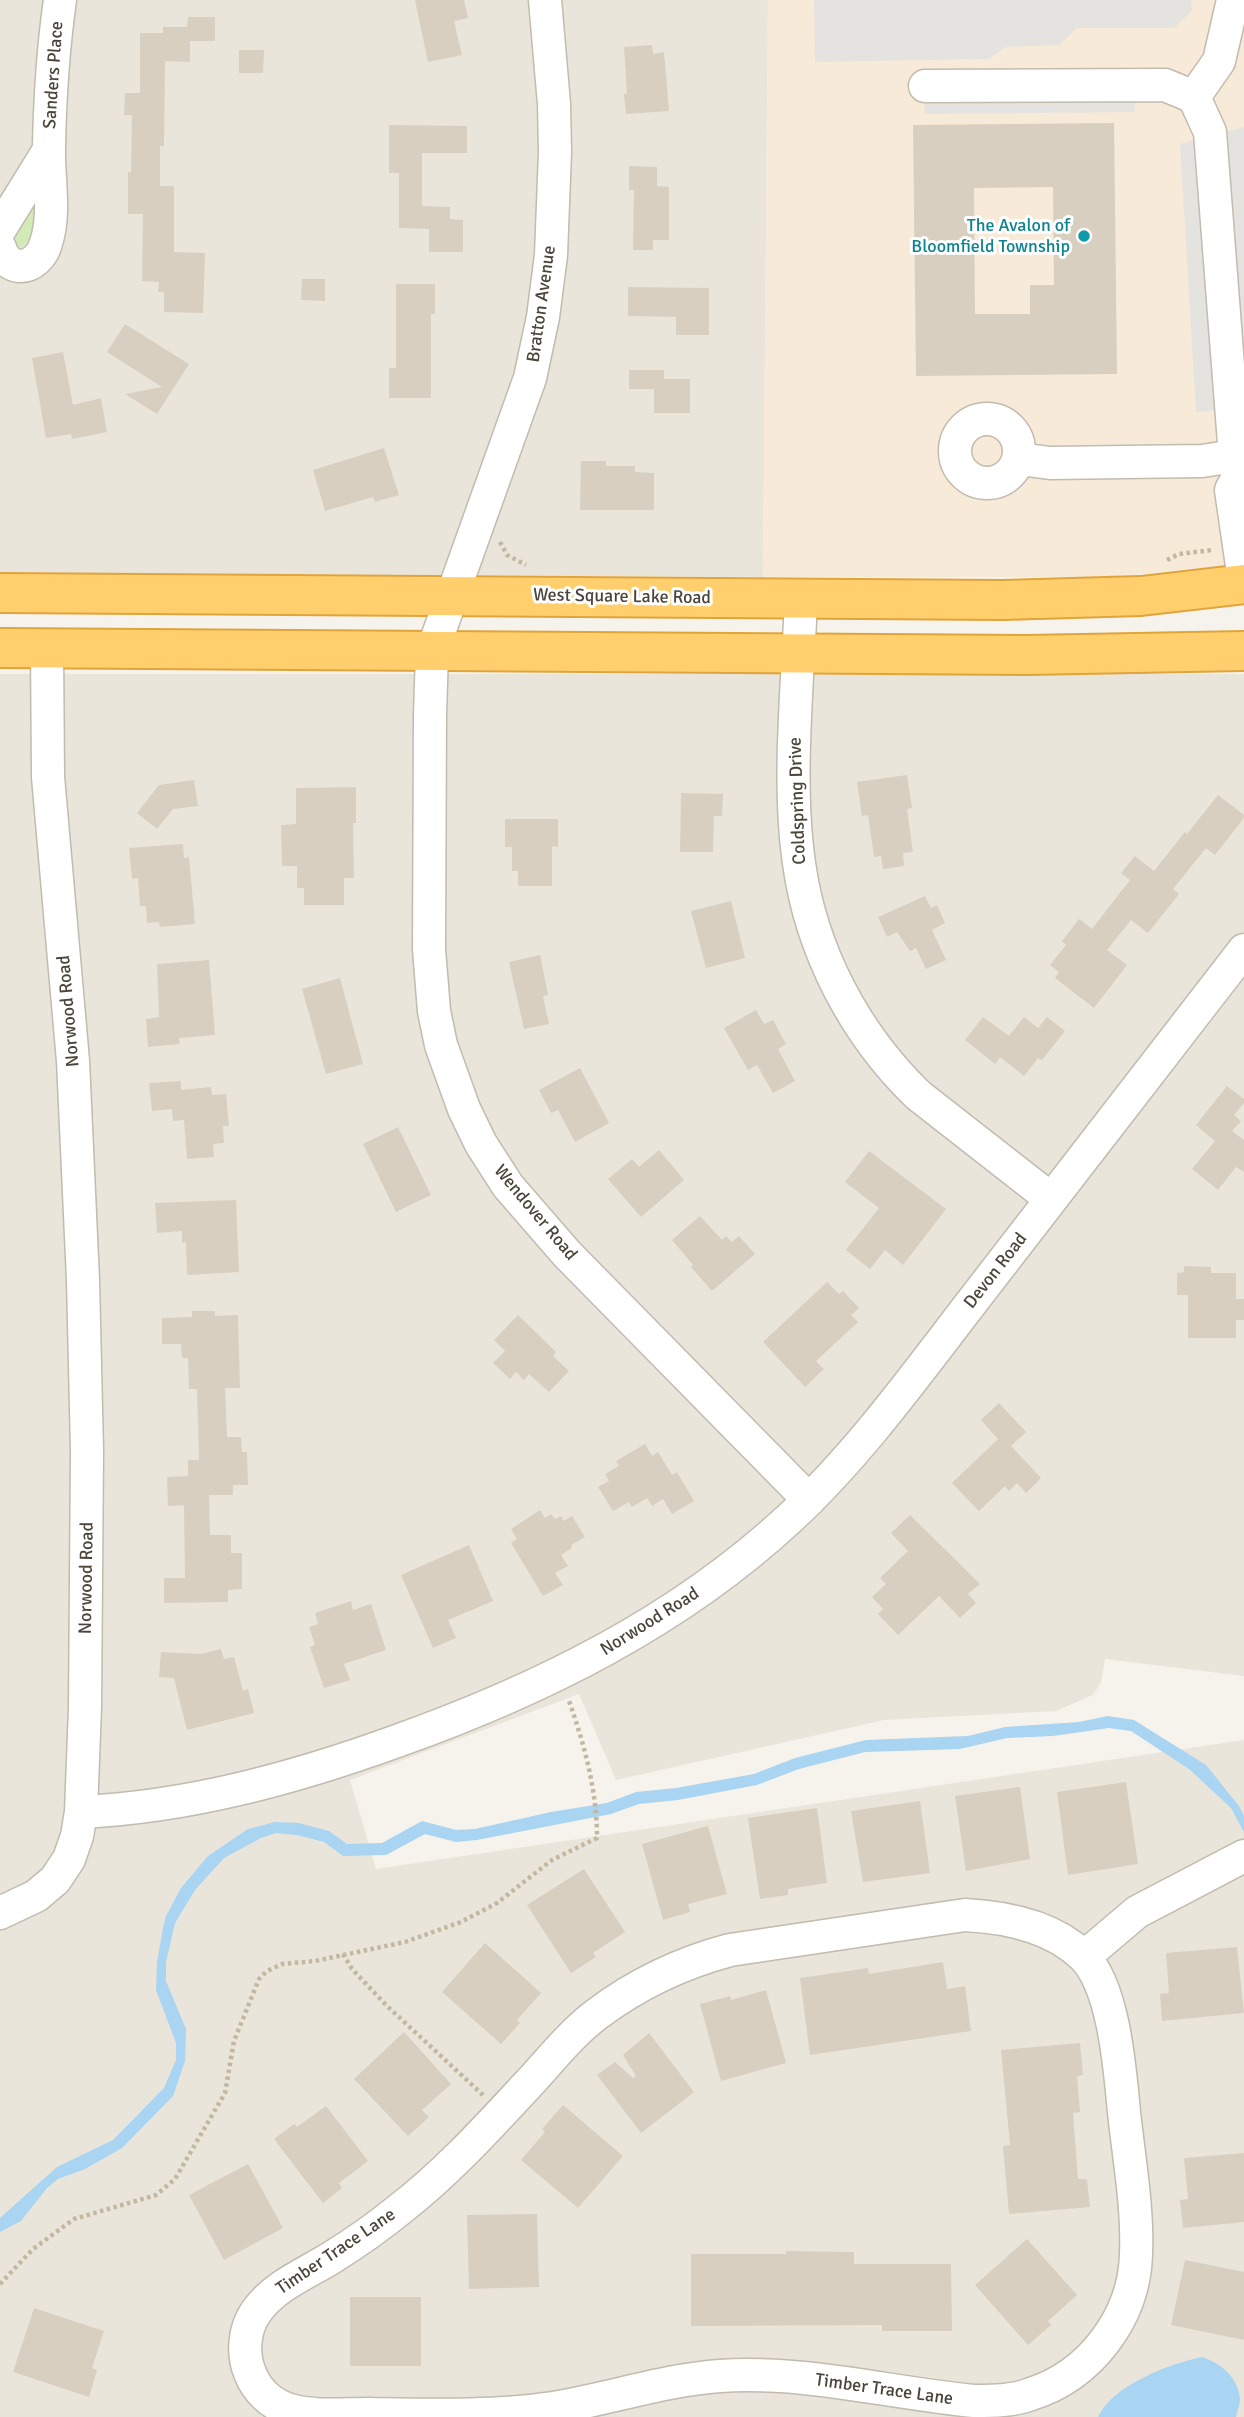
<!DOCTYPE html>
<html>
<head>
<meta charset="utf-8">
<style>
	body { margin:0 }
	canvas { display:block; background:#f6f3ec }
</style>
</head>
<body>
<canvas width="1244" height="2417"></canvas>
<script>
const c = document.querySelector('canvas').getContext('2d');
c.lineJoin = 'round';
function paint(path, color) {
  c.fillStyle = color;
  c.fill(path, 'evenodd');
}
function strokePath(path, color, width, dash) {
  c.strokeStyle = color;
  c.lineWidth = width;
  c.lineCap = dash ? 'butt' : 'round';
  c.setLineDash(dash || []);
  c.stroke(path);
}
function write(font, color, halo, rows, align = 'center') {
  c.font = font + ' Signika,sans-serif';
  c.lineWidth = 6;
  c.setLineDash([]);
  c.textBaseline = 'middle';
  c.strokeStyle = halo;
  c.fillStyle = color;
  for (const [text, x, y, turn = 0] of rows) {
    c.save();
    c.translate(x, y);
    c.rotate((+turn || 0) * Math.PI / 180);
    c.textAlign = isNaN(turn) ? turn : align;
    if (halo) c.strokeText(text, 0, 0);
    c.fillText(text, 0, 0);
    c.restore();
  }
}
const residential = new Path2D(`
	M0,0H768L763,577L0,573Z
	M0,674H1244V1676L1105,1659L1101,1682L1093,1695L1056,1711L884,1720L616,1780L579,1694L350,1780L376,1869L1244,1740V2417H0Z`);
const commercial = new Path2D(`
	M768,0H1244V563L1113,577H763Z`);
const green = new Path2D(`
	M33,199C34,215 35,236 22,247L14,246L11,242L15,223Z`);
const parking = new Path2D(`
	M814,0H1191L1192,11L1174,28H1077L1059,45L1006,47L989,59L815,62Z
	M1133,69L1135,112L925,114L924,71Z
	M1244,127V409L1196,412L1180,144Z`);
const water = new Path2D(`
	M1108,1716L1134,1720L1206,1765L1239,1806L1244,1816V1832L1231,1808L1189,1769L1131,1731L1109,1728L1053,1736L1007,1738L960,1749L865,1752L799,1769L757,1785L678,1800L639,1804L611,1814L477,1840L456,1842L425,1834L386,1855L343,1856L324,1842L297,1835L276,1833L261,1838L224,1858L195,1890L175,1923L166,1962V1981L186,2029L185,2061L173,2096L122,2148L85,2169L58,2179L47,2188L21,2221L0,2232V2218L57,2167L113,2140L164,2088L176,2060V2043L156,1990L157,1962L163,1928L166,1916L181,1888L208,1856L248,1829L275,1822L299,1823L329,1831L347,1844L382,1843L422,1821L456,1830L475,1829L551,1812L607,1803L636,1792L676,1788L754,1774L795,1758L866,1740L968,1736L1005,1727L1079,1722Z
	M1202,2357C1221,2363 1238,2377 1240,2399C1240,2405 1237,2412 1236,2417H1098C1113,2385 1169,2364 1202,2357Z`);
const building = new Path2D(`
	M415,0H464L468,18L454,21L462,55L428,62Z
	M188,17H215V41H190V62L165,61L164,146H160V186H174V252L205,253L203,313L164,312V292H158L159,282L142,281L143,214H128V172H131L132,115H124L125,93H140V33H163V27H187Z
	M652,45L653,54L664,52L669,111L626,114L624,94H627L624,47Z
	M239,50H264L263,73H239Z
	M1114,123L1117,374L916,376L913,125ZM1053,187L1054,285H1030V314H975L974,188Z
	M389,125L467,126V153H422V206L450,207V219L463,220V252H429V229L399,228V173H389Z
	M629,166L657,167V186L669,187V240H653V250H633L634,190H629Z
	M302,279H325V301L301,300Z
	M396,284H435V314H431V398H389V368H396Z
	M628,287L709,288V335H676V317L628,316Z
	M125,324L189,364L157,414L125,394L162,387L107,352Z
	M63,352L73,405L101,398L107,432L72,439L71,434L46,438L32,358Z
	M629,370H664V379H690V413H654V389H629Z
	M384,448L399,495L375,502L373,497L325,511L313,470Z
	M581,461H606V466H635V472L654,473V510H580Z
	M907,775L912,808L907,809L913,852L903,853L904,866L883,869L881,856L874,857L868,815L862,816L857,782Z
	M194,780L198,806L173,809L157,829L137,813L159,785Z
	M356,787V823H353L354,878H344V905H304V888H297V866H282L281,825L296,824V788Z
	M681,793L723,794L722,816H714L713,852H680Z
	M1218,795L1244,815V818L1215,855L1206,848L1173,889L1179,894L1148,933L1131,920L1107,950L1127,965L1094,1008L1055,978L1059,972L1050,965L1066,945L1062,941L1079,919L1092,929L1130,880L1121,873L1135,856L1154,871L1185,832L1187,834Z
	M505,819H558V847L552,846V886H518V871H512V847H505Z
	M183,844L184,858L189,857L195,924L160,927L159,922L147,923L146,906H140L138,878L132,879L129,848Z
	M925,896L931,908L937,905L945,923L932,930L946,960L926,969L916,948L910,951L897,932L887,937L878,917Z
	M731,901L745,958L706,968L691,911Z
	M540,955L548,995L543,996L549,1024L524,1029L509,962Z
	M209,960L215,1035L179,1038L180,1044L148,1047L146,1019L159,1017L157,964Z
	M340,978L363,1064L326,1074L302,989Z
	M756,1010L764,1024L773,1020L786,1044L778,1049L795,1081L773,1093L757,1065L748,1070L724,1028Z
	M983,1017L1009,1036L1024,1017L1038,1028L1047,1017L1065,1031L1042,1060L1038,1058L1024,1076L1000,1057L995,1064L965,1040Z
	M580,1068L609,1123L575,1142L558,1110L551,1113L539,1090Z
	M181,1081V1090L211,1087L212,1095L226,1094L229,1126H223L224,1143L213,1144L214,1157L187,1159L184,1120L173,1121L172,1109L152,1111L149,1083Z
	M1227,1086L1244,1099V1103L1234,1115L1241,1121L1232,1131L1244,1140V1172L1236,1167L1218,1190L1192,1169L1215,1141L1196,1125Z
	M398,1127L431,1195L396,1212L363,1144Z
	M659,1150L684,1180L641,1217L608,1179L632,1159L639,1167Z
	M869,1151L946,1209L903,1265L885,1250L870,1269L846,1250L879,1208L845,1182Z
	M236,1200L239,1272L187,1275L186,1242L182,1243V1231L157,1233L155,1203Z
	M700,1216L722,1240L726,1236L732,1242L739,1236L755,1254L712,1291L691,1267L693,1265L672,1240Z
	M1184,1266L1211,1267V1273H1236V1299H1244V1320H1236V1338H1188V1295H1177V1273L1184,1272Z
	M827,1282L839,1294L843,1291L859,1308L851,1315L858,1322L816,1361L824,1369L805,1387L763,1342Z
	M192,1311H215V1316L238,1315L240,1388H225L227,1437H241L242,1452H247L248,1485H233V1495H209L210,1535H231V1553H242V1589L228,1590V1602L164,1603V1578H185L184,1505L168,1506L167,1477L188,1476V1460H199L197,1389H189L188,1358H182L181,1344H162V1318L192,1317Z
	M518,1315L556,1352L553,1356L569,1371L549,1392L529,1374L524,1380L516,1372L510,1379L493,1363L505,1351L494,1340Z
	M999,1403L1026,1432L1011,1446L1041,1478L1026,1493L1017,1483L1009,1491L1005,1486L979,1511L952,1483L998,1439L981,1420Z
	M645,1444L652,1456L658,1452L672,1475L677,1472L694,1501L672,1514L663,1499L652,1506L647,1498L632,1507L629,1502L613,1511L598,1487L609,1481L605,1474L619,1466L616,1461Z
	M540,1510L545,1518L551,1514L555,1519L561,1516L564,1521L572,1516L585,1537L571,1545L572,1548L561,1555L568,1566L555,1573L563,1585L543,1596L511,1543L517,1539L511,1529Z
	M910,1515L980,1584L968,1594L976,1603L960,1618L939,1596L898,1635L878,1614L883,1609L872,1597L886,1584L880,1578L908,1551L891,1533Z
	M469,1545L493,1601L448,1620L456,1638L433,1648L401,1575Z
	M351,1601L353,1610L371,1604L386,1650L344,1664L350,1680L324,1688L310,1647L315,1645L309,1627L318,1624L315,1613Z
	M221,1649L224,1659L234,1657L243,1691L248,1689L254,1713L187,1730L174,1678L159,1677L161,1652L201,1654Z
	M1126,1782L1138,1864L1068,1875L1057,1792Z
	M1020,1787L1030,1859L966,1871L955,1796Z
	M920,1801L930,1873L863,1882L851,1811Z
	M817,1808L827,1883L788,1889V1895L760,1899L748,1818Z
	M708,1826L727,1894L688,1904L690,1912L663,1920L642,1844Z
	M584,1869L625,1932L593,1953L596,1957L571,1973L527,1905Z
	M485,1943L541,1993L517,2020L520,2023L501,2044L442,1992Z
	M1237,1947L1244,2013L1162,2021L1160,1994L1169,1993L1166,1953Z
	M943,1962L947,1989L965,1986L971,2031L810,2055L800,1978L868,1968L869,1974Z
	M766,1990L786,2063L721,2081L700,2004L730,1996L731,2000Z
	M404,2032L451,2084L422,2110L429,2117L408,2136L354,2079Z
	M649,2033L694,2092L641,2133L597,2075L615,2062L633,2078L636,2076L623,2055Z
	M1080,2043L1083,2075L1077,2076L1080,2112L1073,2113L1078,2179H1087L1090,2207L1009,2214L1003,2146L1010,2145L1001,2050Z
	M563,2105L623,2156L578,2208L521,2160L545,2132L542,2129Z
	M326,2106L368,2161L339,2183L342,2188L323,2203L274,2139L294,2124L297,2127Z
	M1244,2153V2222L1183,2228L1180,2200L1188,2199L1184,2158Z
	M248,2164L283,2228L224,2260L189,2195Z
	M537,2214L539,2287L469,2289L467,2215Z
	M1027,2239L1077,2295L1048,2321L1051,2325L1028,2345L975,2285Z
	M786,2251L854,2252V2264H951L952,2331H882V2325L691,2326V2254H786Z
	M1185,2260L1244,2272V2340L1171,2325Z
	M350,2297H421V2366H350Z
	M34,2308L104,2331L92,2368L97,2370L89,2397L13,2372Z`);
const path = new Path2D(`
	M500,542L507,555L526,565
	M1167,560L1179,554L1212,550
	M343,1954L352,1969L387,2006L483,2095
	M0,2284L33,2249L74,2219L156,2195L175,2179L225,2093L234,2041L259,1979L267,1971L282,1964L315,1961L405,1942L461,1922L497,1903L552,1860L597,1838C597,1790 584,1743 568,1698`);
const minor = new Path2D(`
	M545,0L554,104L555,152L551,255L543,317L530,378L432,652L430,715L429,949L434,1011L441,1045L464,1109L481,1144L508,1186L567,1254L809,1500
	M1233,0L1219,61L1194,97L1210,132L1235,456L1244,475
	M925,86L1165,85L1194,97
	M0,229L49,150
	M0,248C3,257 9,265 19,266C32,267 43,255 46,243C56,212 48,178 49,146C50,97 53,49 60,0
	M955 451a32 32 0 1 1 64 0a32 32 0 1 1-64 0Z
	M1019,459L1050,463L1202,461L1235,456
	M1241,472L1231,490L1244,580
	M801,598C798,682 787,781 799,863C811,951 855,1034 918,1095L1051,1199
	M81,1812C189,1807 295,1778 397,1741C540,1690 678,1622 790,1518C860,1453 917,1373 975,1298C1065,1182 1154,1066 1244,950
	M0,1913L36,1896L55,1880L69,1859L77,1836L81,1812L85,1707L87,1451L83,1280L73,1061L48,777L47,648
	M965,1915C1005,1917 1052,1926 1083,1956C1114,1986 1120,2070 1124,2112C1129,2159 1138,2208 1136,2255C1134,2317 1091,2375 1031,2394C1013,2401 993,2401 974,2401C890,2393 804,2370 720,2376C663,2380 609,2399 553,2408C492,2417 429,2415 368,2414C343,2414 315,2417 290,2410C271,2404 257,2391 250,2373C242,2354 244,2329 256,2312C274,2286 305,2274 331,2258C355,2243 378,2227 400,2209C449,2171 490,2125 532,2080C552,2058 573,2032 597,2014C637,1984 681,1963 730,1950Z
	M1084,1957L1137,1912L1244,1856`);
const highway = new Path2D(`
	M0,593L1003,600L1141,596L1244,584
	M0,648L1027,655L1244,651`);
const markers = [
	[1084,236,7,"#0f9aa8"]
];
const streetNames = [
	["Sanders Place",54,75,-86],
	["Bratton Avenue",542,304,-82],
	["West Square Lake Road",622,597,1],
	["Coldspring Drive",798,801,-92],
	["Norwood Road",69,1011,-95],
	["Wendover Road",535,1213,50],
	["Devon Road",996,1271,-52],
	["Norwood Road",87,1578,-89],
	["Norwood Road",650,1622,-32],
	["Timber Trace Lane",336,2252,-34],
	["Timber Trace Lane",884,2390,8]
];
const cultureNames = [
	["The Avalon of",1070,226],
	["Bloomfield Township",1070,247]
];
paint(residential, '#eae5da');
paint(commercial, '#f7ead8');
paint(green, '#d2eab5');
paint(parking, '#e5e3e0');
paint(water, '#a9d4f2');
paint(building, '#d8cfc1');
strokePath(minor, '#c2bbae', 35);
strokePath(highway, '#e0a43c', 42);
strokePath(path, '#c4b79f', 4.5, [3.5, 3.5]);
strokePath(minor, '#fff', 32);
strokePath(highway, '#ffcf6e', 38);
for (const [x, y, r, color] of markers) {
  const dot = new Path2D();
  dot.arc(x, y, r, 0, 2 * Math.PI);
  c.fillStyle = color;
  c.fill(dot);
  strokePath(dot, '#fff', 2.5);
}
write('18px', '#4b4439', '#fff', streetNames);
write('18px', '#0d838f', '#fff', cultureNames, 'right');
</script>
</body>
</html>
